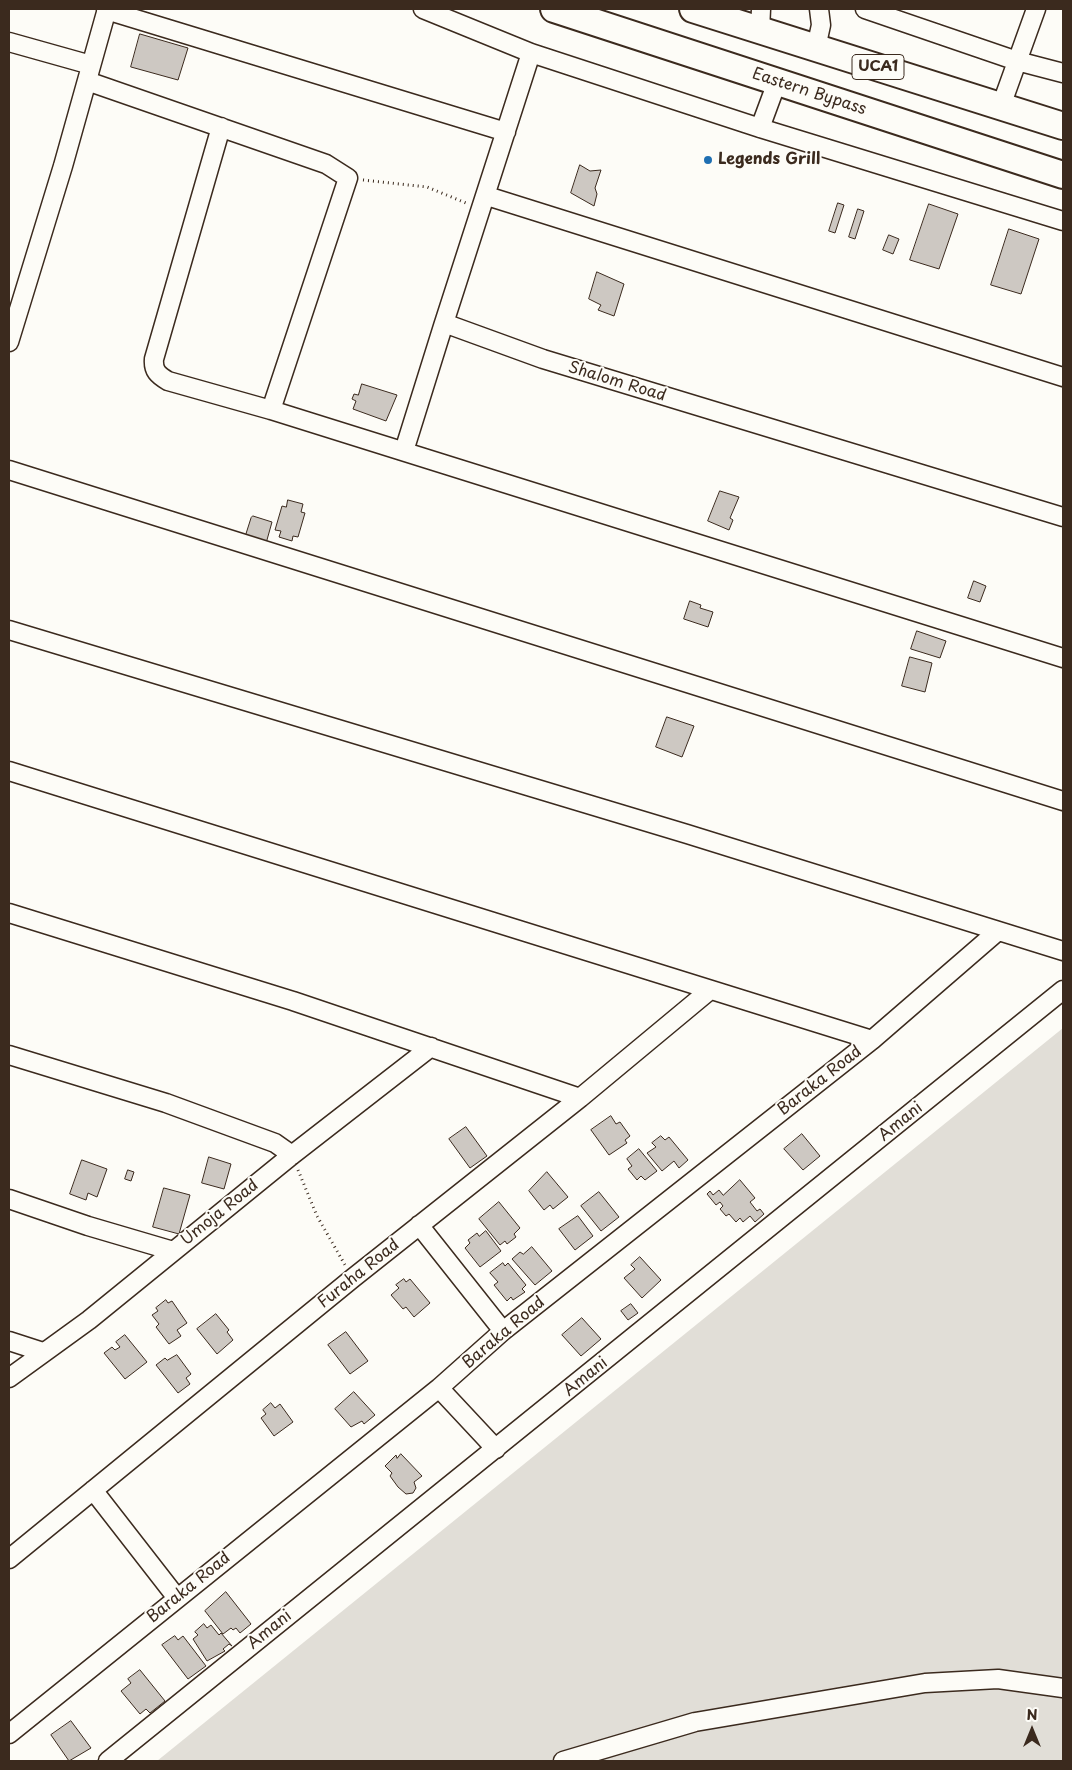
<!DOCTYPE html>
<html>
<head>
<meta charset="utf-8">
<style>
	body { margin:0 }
	#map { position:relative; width:1072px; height:1770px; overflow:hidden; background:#fdfcf7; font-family:"Playpen Sans",sans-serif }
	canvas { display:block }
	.frame { position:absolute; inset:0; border:10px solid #3b2a1e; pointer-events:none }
	.north { position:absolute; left:1007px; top:1705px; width:50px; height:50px; -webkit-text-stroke:4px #fdfcf7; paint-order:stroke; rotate:0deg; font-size:14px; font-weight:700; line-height:20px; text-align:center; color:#3b2a1e }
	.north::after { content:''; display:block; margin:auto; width:18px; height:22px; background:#3b2a1e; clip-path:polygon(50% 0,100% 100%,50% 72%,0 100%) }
</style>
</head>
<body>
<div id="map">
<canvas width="1072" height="1770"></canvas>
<div class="frame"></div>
<div class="north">N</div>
</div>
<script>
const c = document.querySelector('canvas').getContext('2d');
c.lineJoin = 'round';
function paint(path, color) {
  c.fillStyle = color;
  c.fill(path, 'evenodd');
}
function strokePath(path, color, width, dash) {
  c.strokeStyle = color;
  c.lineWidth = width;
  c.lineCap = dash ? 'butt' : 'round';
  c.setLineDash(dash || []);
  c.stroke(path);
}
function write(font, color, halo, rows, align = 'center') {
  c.font = font + ' "Playpen Sans",sans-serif';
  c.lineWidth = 4;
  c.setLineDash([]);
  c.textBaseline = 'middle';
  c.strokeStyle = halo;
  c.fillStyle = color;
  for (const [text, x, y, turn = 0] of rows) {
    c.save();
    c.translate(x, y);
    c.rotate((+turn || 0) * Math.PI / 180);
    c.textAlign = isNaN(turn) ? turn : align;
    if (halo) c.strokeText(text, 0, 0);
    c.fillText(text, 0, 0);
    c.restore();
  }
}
const green = new Path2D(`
	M1063,1028V1761H157Z`);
const building = new Path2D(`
	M140,34L188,48L178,80L131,67Z
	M580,165L590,171L601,170L595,188L597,194L594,206L571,193Z
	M838,203L844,205L835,233L829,231Z
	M929,204L958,214L939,269L910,260Z
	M858,209L864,211L855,239L849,237Z
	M1009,229L1039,239L1021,294L991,285Z
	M889,235L899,239L893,254L883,250Z
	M597,272L624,284L614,316L598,310L601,305L589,299Z
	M362,384L397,395L386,421L353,409L356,401L352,399L354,394L358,395Z
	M720,491L739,497L730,518L733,520L729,530L708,521Z
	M288,500L303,504L301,512L305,513L298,537L293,536L292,541L279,537L281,531L275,530L282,506L286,507Z
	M253,516L272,522L265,547L244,540L251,518Z
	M974,581L986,586L980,602L968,598Z
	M690,601L701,605L700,608L713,612L708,627L684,619Z
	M917,631L946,641L940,658L911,649Z
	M910,657L932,663L925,692L902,686Z
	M667,717L694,726L682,757L656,747Z
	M611,1116L616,1124L620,1122L630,1136L625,1140L627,1143L609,1155L591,1130Z
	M466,1127L487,1156L470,1168L449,1139Z
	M802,1134L820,1156L803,1170L784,1149Z
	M661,1136L665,1140L669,1137L688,1160L679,1168L674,1161L662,1171L647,1153L656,1147L652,1143Z
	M639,1149L657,1171L645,1180L641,1176L637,1180L628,1169L632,1166L627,1159Z
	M209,1157L231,1164L224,1189L202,1183Z
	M82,1160L107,1169L97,1197L88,1193L86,1200L70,1194Z
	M128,1170L134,1172L131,1181L125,1179Z
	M547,1172L568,1197L553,1209L550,1205L544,1210L529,1191Z
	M740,1180L755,1198L750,1202L757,1211L760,1209L764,1214L755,1222L750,1216L743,1222L740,1218L736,1222L729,1214L726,1216L720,1209L723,1206L720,1202L716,1205L707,1194L710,1191L713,1195L719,1190L723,1195Z
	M164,1188L190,1195L179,1234L153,1227Z
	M599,1192L619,1217L601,1231L581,1206Z
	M499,1202L520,1228L514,1234L516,1237L507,1244L505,1241L500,1245L479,1219Z
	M578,1216L593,1236L575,1250L559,1229Z
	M486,1231L501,1251L480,1267L465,1248L470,1243L468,1240L477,1233L479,1236Z
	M532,1247L552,1271L535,1285L512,1259L520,1252L523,1254Z
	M640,1257L661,1280L642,1298L624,1278L635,1269L631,1265Z
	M503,1263L505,1266L508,1263L526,1285L522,1289L525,1292L513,1300L511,1297L507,1301L494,1285L498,1282L490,1273Z
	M404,1279L406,1282L410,1279L430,1303L414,1317L406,1307L403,1309L391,1295L399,1288L396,1285Z
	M166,1300L168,1303L172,1301L187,1323L177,1330L181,1336L169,1344L156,1327L159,1324L152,1315L158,1311L156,1308Z
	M631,1304L638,1313L628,1320L621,1311Z
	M216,1314L229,1330L227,1332L233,1340L217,1354L197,1329Z
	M582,1318L601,1339L581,1356L562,1335Z
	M346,1332L368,1361L350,1374L328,1345Z
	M125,1335L147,1362L125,1379L104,1353L112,1347L115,1350L120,1347L116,1342Z
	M177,1355L191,1374L186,1378L190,1384L178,1393L156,1365L165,1358L167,1360Z
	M354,1392L375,1415L364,1424L362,1421L351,1427L335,1409Z
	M271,1403L275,1408L280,1404L293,1422L274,1436L261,1418L266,1414L263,1410Z
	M401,1454L422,1476L414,1482L416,1488L413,1493L406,1494L398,1487L390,1476L392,1473L385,1466L396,1455L397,1458Z
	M226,1592L251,1624L240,1633L236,1628L233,1630L231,1628L223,1634L205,1611Z
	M204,1624L207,1628L211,1625L219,1635L221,1633L232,1646L229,1644L223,1649L225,1651L207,1661L193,1639L198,1635L195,1632Z
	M175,1636L178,1640L183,1636L206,1666L188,1679L162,1645Z
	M140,1670L165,1701L150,1713L146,1709L140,1714L121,1691L131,1683L128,1679Z
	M71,1721L91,1748L69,1761L51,1735Z`);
const path = new Path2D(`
	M363,180L427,187L466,203
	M298,1170L317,1216L345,1265`);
const minor = new Path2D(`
	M423,9L531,53L760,128L1063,221
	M865,9L1017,61L1063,73
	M106,10L506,132
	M760,30L761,9
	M9,42L91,65
	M816,48L821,25L819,9
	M531,53L444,323L543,359L1063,517
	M87,81L326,164L348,178L271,410
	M1001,106L1036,9
	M221,127L154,359C153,371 158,375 168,381L271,410L1063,658
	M760,128L777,82
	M487,196L1063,377
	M9,342L63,166L107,9
	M404,451L444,323
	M9,470L1063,801
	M9,630L687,834L1063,951
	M9,771L872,1040
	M9,913L293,1001L580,1098
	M9,1055L166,1103L275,1143L292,1155
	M9,1199L88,1226L173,1251
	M419,1225L503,1331
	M9,1341L43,1352
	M9,1378L89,1320L292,1155L431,1047
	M439,1388L496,1449
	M93,1490L177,1598
	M9,1559L353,1278L580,1098L710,990
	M9,1734L439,1388L503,1331L872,1040L998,931
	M108,1761L1063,990
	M563,1761L695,1722L925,1683L998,1679L1063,1688`);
const primary = new Path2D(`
	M554,9L1063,175
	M693,9L1063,126`);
const markers = [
	[708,160,5,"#1f6fb2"]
];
const shields = [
	[878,67,52]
];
const shieldNames = [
	["UCA1",878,67]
];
const streetNames = [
	["Eastern Bypass",809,92,18],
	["Shalom Road",617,382,17],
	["Baraka Road",820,1081,-38],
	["Amani",901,1122,-39],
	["Umoja Road",220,1213,-39],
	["Furaha Road",359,1274,-39],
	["Baraka Road",504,1333,-40],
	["Amani",586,1377,-39],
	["Baraka Road",189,1588,-39],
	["Amani",270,1630,-39]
];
const poiNames = [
	["Legends Grill",718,160]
];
paint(green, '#e1ded7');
paint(building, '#cdc8c2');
strokePath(building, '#3b2a1e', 1);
strokePath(minor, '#3b2a1e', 21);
strokePath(primary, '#3b2a1e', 30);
strokePath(path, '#3b2a1e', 3, [1, 4]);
strokePath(minor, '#fdfcf7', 18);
strokePath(primary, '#fdfcf7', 26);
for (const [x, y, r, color] of markers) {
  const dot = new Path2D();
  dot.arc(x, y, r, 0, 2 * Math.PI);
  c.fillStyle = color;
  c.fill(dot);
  strokePath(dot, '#fdfcf7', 2);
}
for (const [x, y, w] of shields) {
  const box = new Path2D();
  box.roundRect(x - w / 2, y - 12.5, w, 25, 4);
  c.fillStyle = '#fdfcf7';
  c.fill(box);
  strokePath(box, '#3b2a1e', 1);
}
write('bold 15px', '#3b2a1e', null, shieldNames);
write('16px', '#3b2a1e', '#fdfcf7', streetNames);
write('bold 16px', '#3b2a1e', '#fdfcf7', poiNames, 'left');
</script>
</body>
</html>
